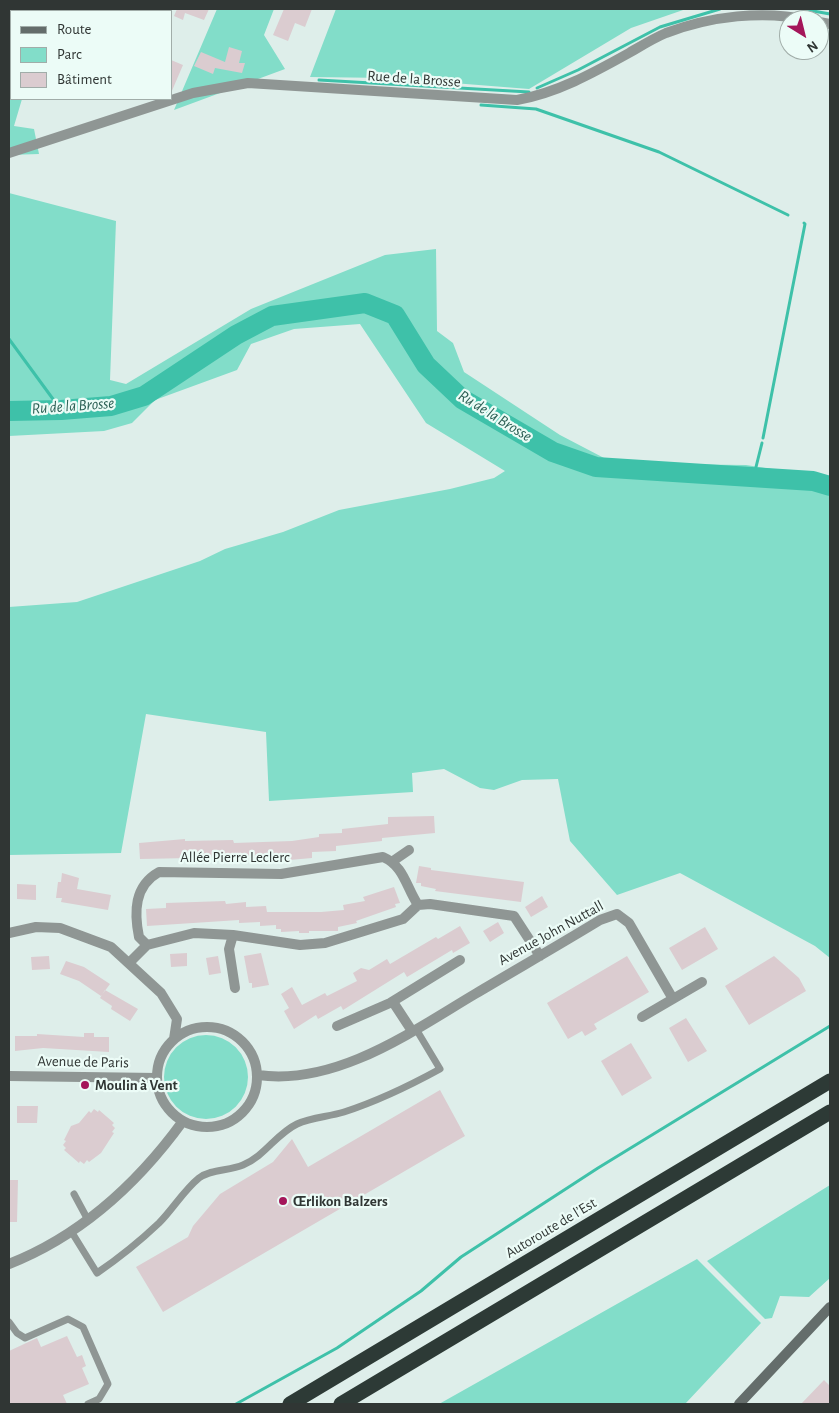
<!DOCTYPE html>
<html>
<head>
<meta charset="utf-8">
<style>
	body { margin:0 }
	#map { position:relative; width:839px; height:1413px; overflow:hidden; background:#deeeea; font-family:"Alegreya Sans",sans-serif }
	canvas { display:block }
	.frame { position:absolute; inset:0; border:10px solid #303634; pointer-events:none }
	.legend { position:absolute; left:10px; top:10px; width:162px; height:90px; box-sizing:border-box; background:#ecfcf7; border:1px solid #a1ada9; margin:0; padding:6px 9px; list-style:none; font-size:15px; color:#303634 }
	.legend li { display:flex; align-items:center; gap:10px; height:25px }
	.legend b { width:25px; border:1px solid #a1ada9 }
	.north { position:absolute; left:779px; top:10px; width:50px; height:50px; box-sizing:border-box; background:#ecfcf7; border:1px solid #a1ada9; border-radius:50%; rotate:144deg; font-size:14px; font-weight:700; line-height:20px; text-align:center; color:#303634 }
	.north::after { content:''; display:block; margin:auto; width:18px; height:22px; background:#a4165a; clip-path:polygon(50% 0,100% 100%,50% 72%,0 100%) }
</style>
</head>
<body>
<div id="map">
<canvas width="839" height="1413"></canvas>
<div class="frame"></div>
<ul class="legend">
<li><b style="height:6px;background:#646d6b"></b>Route</li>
<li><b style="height:14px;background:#82ddc9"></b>Parc</li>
<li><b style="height:14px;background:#dbccd0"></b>Bâtiment</li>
</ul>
<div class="north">N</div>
</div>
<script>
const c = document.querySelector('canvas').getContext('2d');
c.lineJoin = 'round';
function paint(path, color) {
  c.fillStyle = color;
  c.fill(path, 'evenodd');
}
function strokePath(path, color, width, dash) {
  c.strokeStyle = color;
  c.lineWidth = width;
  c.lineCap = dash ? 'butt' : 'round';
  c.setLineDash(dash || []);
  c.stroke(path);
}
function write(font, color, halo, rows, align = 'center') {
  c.font = font + ' "Alegreya Sans",sans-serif';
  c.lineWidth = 4.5;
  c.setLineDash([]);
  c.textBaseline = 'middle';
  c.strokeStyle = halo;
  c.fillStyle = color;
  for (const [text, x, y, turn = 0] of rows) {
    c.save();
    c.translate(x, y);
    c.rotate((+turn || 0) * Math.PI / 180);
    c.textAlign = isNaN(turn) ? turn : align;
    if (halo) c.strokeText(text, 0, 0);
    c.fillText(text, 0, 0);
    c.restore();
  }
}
const green = new Path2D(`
	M9,9H58V11H11V99H22L14,126L34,129L39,154L9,155Z
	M217,9H274L264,35L285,69L174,110Z
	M336,9H686L631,28L529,89L390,78L310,77Z
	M9,193L116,221L110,380L126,384L251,309L385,255L436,249L437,331L453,343L464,372L560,435L604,458L655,464L746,465L830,478V958L815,946L680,873L617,895L570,841L558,779L522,780L494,790L480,788L444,769L412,773L413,792L269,801L266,732L146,714L121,853L9,855V607L77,602L200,561L225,549L283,532L339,510L450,489L494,478L505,471L426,423L360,324L294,329L251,344L237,370L155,400L132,423L104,431L9,436Z
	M164 1077a42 42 0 1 1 84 0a42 42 0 1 1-84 0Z
	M830,1185V1278L809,1297L780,1296L772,1318L765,1319L707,1261Z
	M697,1259L761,1323L685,1404H439Z`);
const stream = new Path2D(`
	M802,9L830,14
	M319,80L529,92
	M537,88L578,70L660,27L720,9
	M481,105L536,109L659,152L788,215
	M9,339L61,410
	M763,438L805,224L804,223
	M753,479L762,443
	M236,1404L337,1348L421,1291L461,1257L598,1168L830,1026`);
const river = new Path2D(`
	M9,411L61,410L111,406L144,396L236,335L272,316L365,303L395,315L426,365L462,399L553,452L596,467L813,481L830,486`);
const building = new Path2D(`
	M177,9H209L204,20L185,13L183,20L174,16Z
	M284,9H312L305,27L295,23L288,41L273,35Z
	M229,47L242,51L239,63H245L242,73L215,68L213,74L194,66L201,52L225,62Z
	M171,60L183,65L171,93Z
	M434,816L435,833L382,838V841L336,846V851L312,852V858L267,862V858L242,860V857L140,859L139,843L185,839V841L233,840L234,843L292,841L319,837V834L342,833V829L388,824V817Z
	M419,866L431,868V870L524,882L521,902L435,891L436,889L421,886V883H416Z
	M62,873L79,878L77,889L111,895L108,910L61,902L62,898H56L58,882H61Z
	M17,884L36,885V900L17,899Z
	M394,887L400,903L395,904L396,907L356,921L357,923L338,927V931H309V933H299V931L281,932V929H276V925L260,926V922L239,923V920L147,926L146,909L166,908V903L225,901L226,904L246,902V907L266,906L267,912H321L344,910L343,905L365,901L363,897Z
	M542,896L548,907L531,917L525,907Z
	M498,922L504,933L490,942L483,931Z
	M460,926L470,943L453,953L452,950L407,977L404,972L343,1010L341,1006L318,1019L316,1015L294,1029L284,1011L289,1008L281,994L292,987L302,1005L325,993L327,996L357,981L353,973L361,968L369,970L387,959L390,964L436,937L438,939Z
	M705,927L718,949L682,970L669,948Z
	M187,953V966L171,967L170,954Z
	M261,953L269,985L252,988V983H249L244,956Z
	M49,956L50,969L32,970L31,957Z
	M218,956L221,973L209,975L206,958Z
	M627,956L649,992L594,1024L597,1029L585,1036L582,1031L568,1039L547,1003Z
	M774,956L799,978L806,991L749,1025L725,986Z
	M66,961L84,967L110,984L101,996L79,981L60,974Z
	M105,990L138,1009L130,1021L111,1009L112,1006L100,998Z
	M686,1018L707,1051L688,1062L669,1028Z
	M84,1033H94V1037H109V1052L43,1048L15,1051V1036H37V1034L84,1037Z
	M631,1043L652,1078L622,1096L601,1061Z
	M440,1090L465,1136L163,1312L136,1267L188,1237L193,1226L220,1194L273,1162L292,1139L308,1167Z
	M17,1106H38L37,1123H17Z
	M94,1109L98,1112L99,1110L114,1123L112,1125L115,1128L112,1132L114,1133L101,1153L89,1162L87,1160L84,1164L80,1161L79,1163L64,1150L66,1148L63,1145L66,1141L64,1140L71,1126L79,1123L89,1111L91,1113Z
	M9,1180H18L17,1222H9Z
	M67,1336L77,1357L82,1355L86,1366L82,1368L89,1384L63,1395L67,1404H9V1351L37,1338L41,1347Z
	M824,1380L830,1386V1404H801Z`);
const lane = new Path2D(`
	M74,1194L88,1220
	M71,1231L97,1273C119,1258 139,1242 159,1223C173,1209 184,1190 199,1178C211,1169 229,1171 243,1165C265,1156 276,1134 297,1124C312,1117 328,1117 344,1112C378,1101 409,1086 440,1069L416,1029
	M9,1322L17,1333L25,1338L68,1319L83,1327L108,1384L99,1399L88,1404`);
const street = new Path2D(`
	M819,22L830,24
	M9,153L193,93L248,83L517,100C557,93 593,73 629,53C641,46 654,38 666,33C711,16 763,10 809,20
	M393,861L409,850
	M9,933L36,927L60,928L111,947L161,993L177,1019L174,1039
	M233,935L229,949L235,988
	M147,945L139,937C134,912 134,886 159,872L281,874L383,857C404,866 406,887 418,905
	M130,962L147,945L194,933L233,935L300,945L325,943L403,919L418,905L430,904L514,916L540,956
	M393,1002L412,1031
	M642,1017L702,982
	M337,1026L390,1003L460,960
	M157 1077a50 50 0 1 1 100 0a50 50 0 1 1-100 0Z
	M258,1075C336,1086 411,1032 475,994C517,969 559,945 600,920L617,914L629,923L673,999
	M9,1076L157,1078
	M9,1264C80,1236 138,1183 183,1121`);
const secondary = new Path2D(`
	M739,1404L830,1307`);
const highway = new Path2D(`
	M290,1404L830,1081
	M341,1404L830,1112`);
const markers = [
	[85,1085,5,"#a4165a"],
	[283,1201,5,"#a4165a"]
];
const streetNames = [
	["Rue de la Brosse",414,79,4],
	["Allée Pierre Leclerc",235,857],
	["Avenue John Nuttall",551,933,-29],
	["Avenue de Paris",83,1062,1],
	["Autoroute de l’Est",551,1228,-31]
];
const poiNames = [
	["Moulin à Vent",95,1085],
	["Œrlikon Balzers",293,1201]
];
const waterNames = [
	["Ru de la Brosse",73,406,-4],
	["Ru de la Brosse",495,416,32]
];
paint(green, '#82ddc9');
strokePath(stream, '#3ec1a9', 3);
strokePath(river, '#3ec1a9', 20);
paint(building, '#dbccd0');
strokePath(lane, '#8f9694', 7);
strokePath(street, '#8f9694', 10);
strokePath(secondary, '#646d6b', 10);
strokePath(highway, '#2d3a36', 15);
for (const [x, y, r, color] of markers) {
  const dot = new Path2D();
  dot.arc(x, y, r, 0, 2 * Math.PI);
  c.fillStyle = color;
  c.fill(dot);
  strokePath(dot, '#ecfcf7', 2);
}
write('15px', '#303634', '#ecfcf7', streetNames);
write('bold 15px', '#303634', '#ecfcf7', poiNames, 'left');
write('italic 16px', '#2c6055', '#ecfcf7', waterNames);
</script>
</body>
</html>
